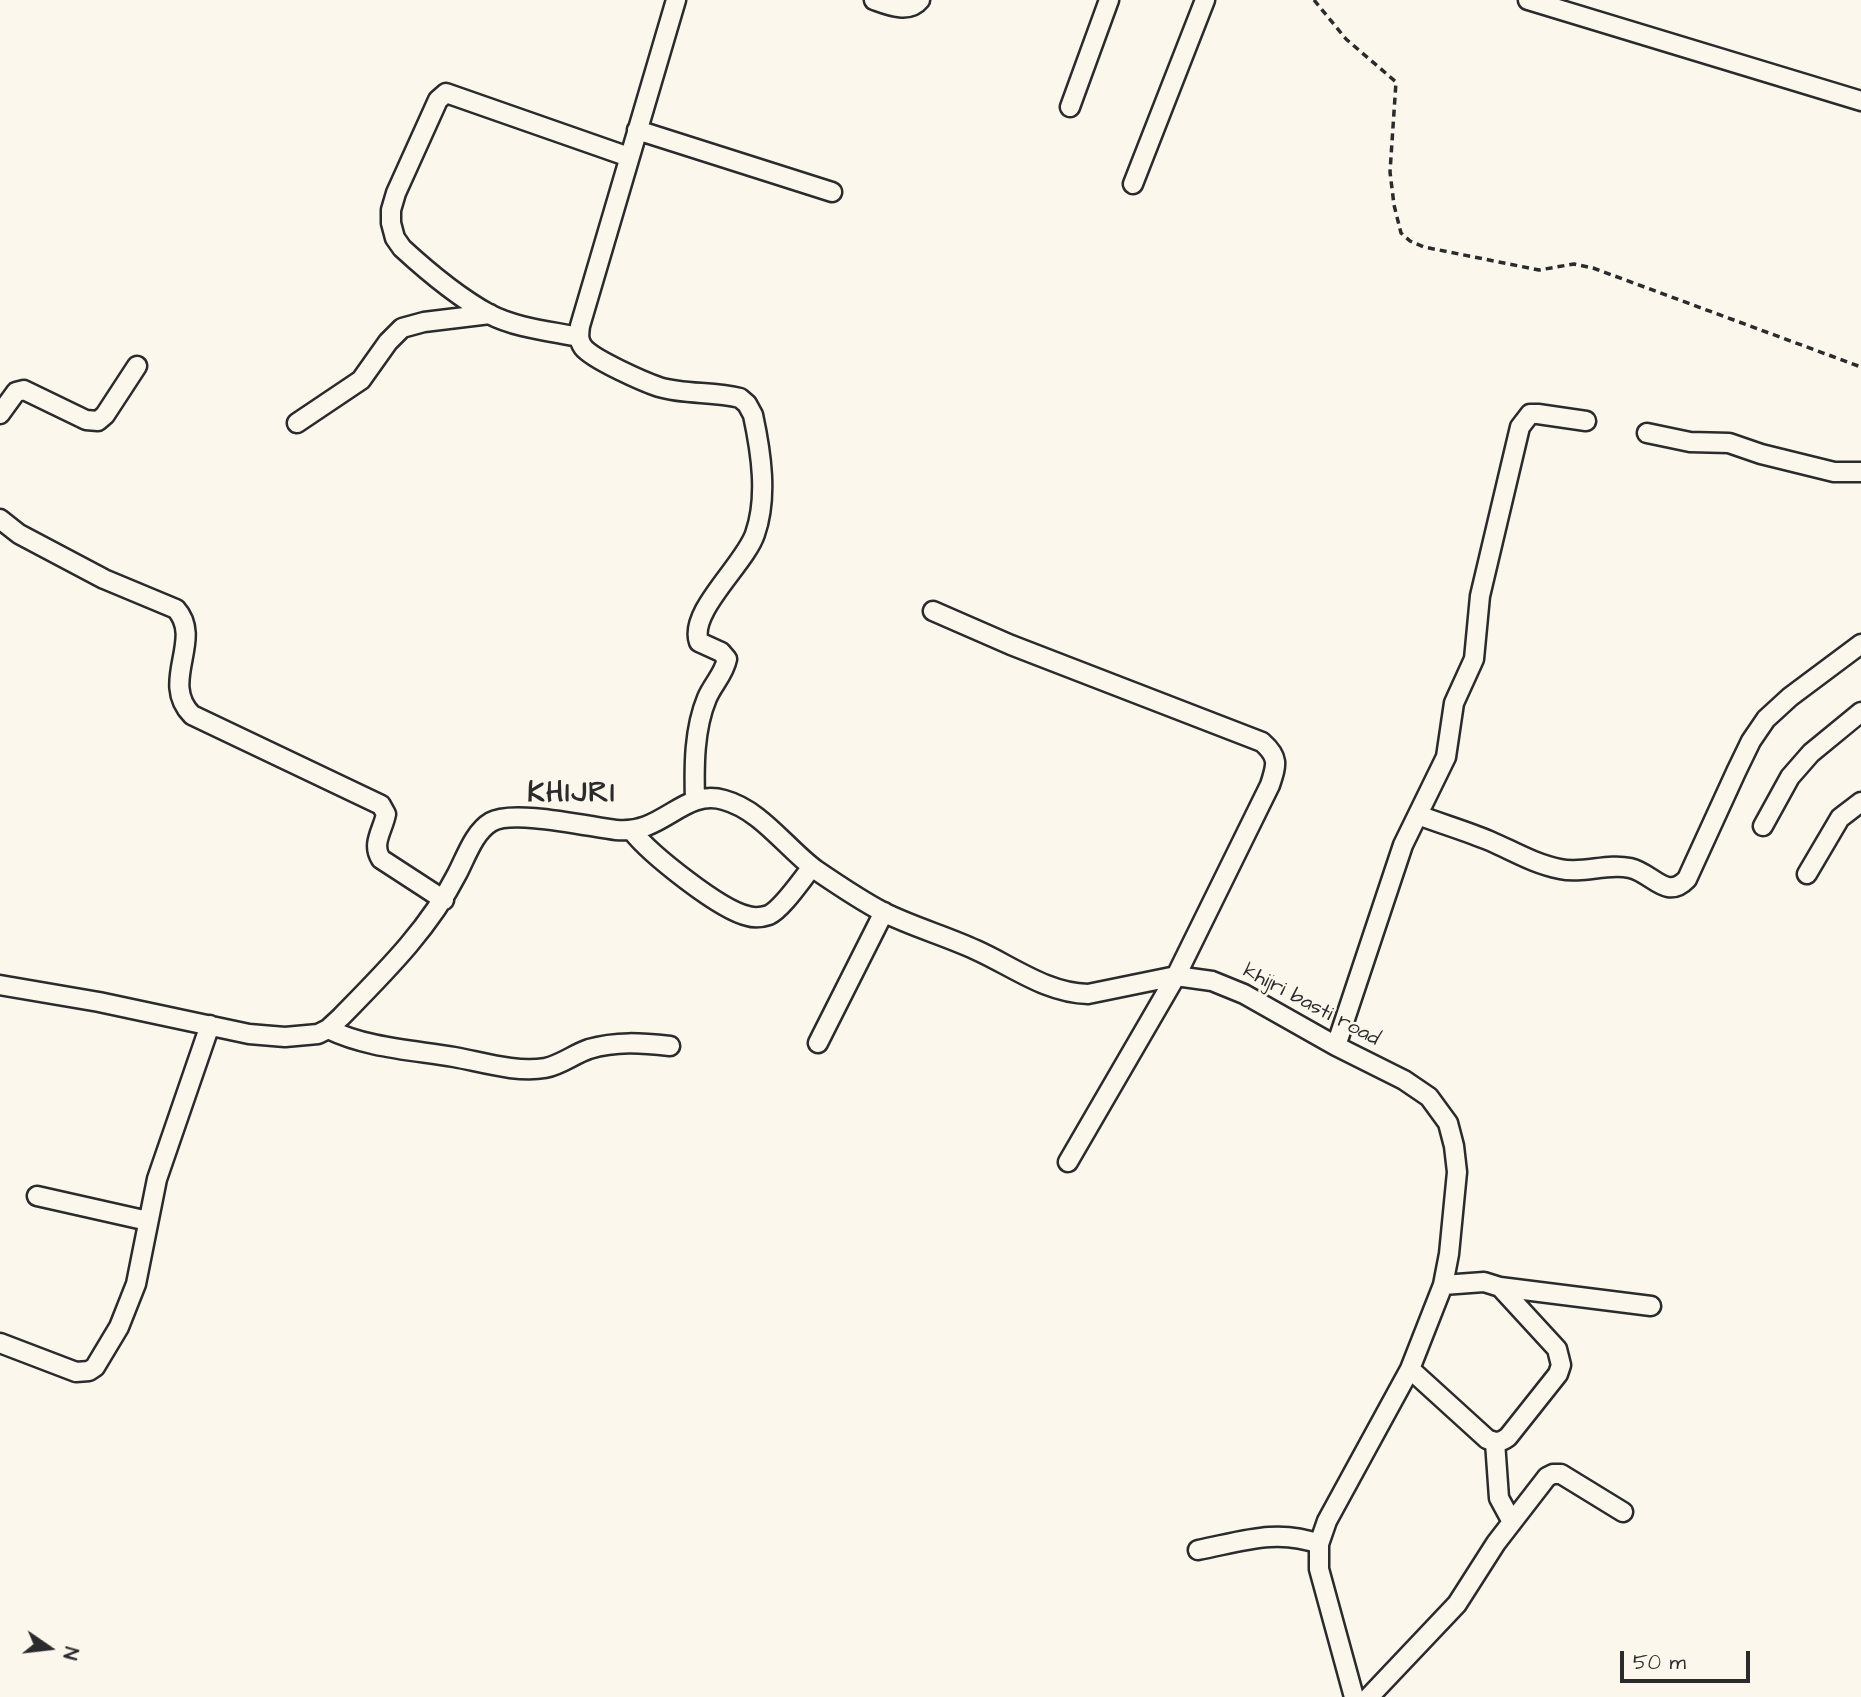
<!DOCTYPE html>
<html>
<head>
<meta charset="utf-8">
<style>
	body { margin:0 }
	#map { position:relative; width:1861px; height:1697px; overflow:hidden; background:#fbf7ec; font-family:"Architects Daughter",sans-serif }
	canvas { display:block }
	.north { position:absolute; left:14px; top:1613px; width:70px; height:70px; -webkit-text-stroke:5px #fbf7ec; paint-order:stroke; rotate:104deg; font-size:19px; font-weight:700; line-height:28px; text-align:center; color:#2b2b2b }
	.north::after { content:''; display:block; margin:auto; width:24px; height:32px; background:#2b2b2b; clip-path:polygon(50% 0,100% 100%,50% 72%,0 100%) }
	.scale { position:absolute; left:1620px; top:1651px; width:130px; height:32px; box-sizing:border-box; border:4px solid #2b2b2b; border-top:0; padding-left:9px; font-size:21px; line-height:24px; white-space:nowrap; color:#2b2b2b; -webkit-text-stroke:5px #fbf7ec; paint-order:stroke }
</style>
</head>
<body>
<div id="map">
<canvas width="1861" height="1697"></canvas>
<div class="north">N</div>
<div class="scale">50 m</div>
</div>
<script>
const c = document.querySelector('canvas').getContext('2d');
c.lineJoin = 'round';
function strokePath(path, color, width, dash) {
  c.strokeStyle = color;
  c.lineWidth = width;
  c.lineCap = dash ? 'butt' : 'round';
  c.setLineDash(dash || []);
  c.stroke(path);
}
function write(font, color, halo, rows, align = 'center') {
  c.font = font + ' "Architects Daughter",sans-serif';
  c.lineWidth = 5;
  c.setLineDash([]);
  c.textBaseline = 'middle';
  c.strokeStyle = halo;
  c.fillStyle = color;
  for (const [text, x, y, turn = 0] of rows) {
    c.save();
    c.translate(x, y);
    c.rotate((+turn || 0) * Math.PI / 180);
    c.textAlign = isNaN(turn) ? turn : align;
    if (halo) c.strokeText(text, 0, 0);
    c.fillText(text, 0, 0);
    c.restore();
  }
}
const path = new Path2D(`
	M1314,0L1346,39L1396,82L1390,172L1394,205L1401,233L1410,241L1424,247L1539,270L1574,264L1593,268L1861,367`);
const minor = new Path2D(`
	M676,0L580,326C579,334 578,340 583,347C592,359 644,382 659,387C685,395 714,391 740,398L747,404L753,415C761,452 768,497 755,534C745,564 688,612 699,642L721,652L727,659C724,674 713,684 707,698C694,729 694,766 695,800
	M874,0C888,5 909,14 920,0
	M1528,0L1861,101
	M1070,107L1109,0
	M637,130L832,192
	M1133,184L1205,0
	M579,337C549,331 516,328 489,314C458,297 427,271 402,248L395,238L391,223V210L396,193L438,100L446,93L629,157
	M0,414L16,392L24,390L86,420L98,421L105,415L137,366
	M297,423L361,380L388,342L402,328L424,322L490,314
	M1647,433L1690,442L1729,443L1761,454L1834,472H1861
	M0,519L19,534L104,579L176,609C204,640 159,682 192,715L381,805L386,814C383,830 371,844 381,859L444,900
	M933,611L1011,645L1262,742C1279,757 1277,764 1270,785L1176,976L1068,1162
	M1418,815C1442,824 1466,831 1490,841C1513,851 1534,864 1560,869C1583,874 1607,863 1630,868C1653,873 1666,901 1687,879L1736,772L1751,741L1766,719L1790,697L1861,644
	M1763,826L1790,777L1811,753L1861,712
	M632,831C650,854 720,910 748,916C754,918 763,917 769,915C783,908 802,879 812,867
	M1807,874L1840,818L1861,802
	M0,985L99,1002L249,1034L285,1037L318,1034L328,1029L341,1017C384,973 429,929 457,874C466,857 474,832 491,822C513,809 590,827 616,830C663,835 683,788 724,800C761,810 786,848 816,870C838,885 860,900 883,912C913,927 946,936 976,950C1012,966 1046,993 1088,994L1176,976L1212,981L1244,994L1336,1046L1404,1080L1429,1097L1448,1123L1454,1146L1457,1172L1449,1254L1443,1285L1410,1369L1327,1521L1319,1544V1569L1354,1697
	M328,1029C367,1048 412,1050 454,1057C482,1062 516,1073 545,1068C561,1065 574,1054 589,1049C616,1041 642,1043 670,1046
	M818,1043L884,912
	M1336,1046L1403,845L1446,757L1454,703L1474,659L1480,596L1520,427L1530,414H1538L1586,421
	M37,1196L148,1221
	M1500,1287L1651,1306
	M0,1343L76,1372L89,1371L95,1367L119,1327L136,1284L157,1179L210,1025
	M1410,1369L1487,1439C1496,1443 1500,1443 1508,1437L1558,1374L1561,1365L1557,1349L1500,1287L1484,1282L1443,1285
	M1495,1442L1499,1498L1512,1522
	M1198,1550C1240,1542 1277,1528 1319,1544
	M1369,1697L1457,1604L1496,1543L1547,1477L1553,1474H1561L1623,1512`);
const streetNames = [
	["khijri basti road",1311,1006,28]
];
const districtNames = [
	["KHIJRI",572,795]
];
strokePath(minor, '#2b2b2b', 23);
strokePath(path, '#2b2b2b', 3.5, [7, 5]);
strokePath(minor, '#fbf7ec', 18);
write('21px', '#2b2b2b', '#fbf7ec', streetNames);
c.letterSpacing = '2px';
write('bold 28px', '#2b2b2b', '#fbf7ec', districtNames);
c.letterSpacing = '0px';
</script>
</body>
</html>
